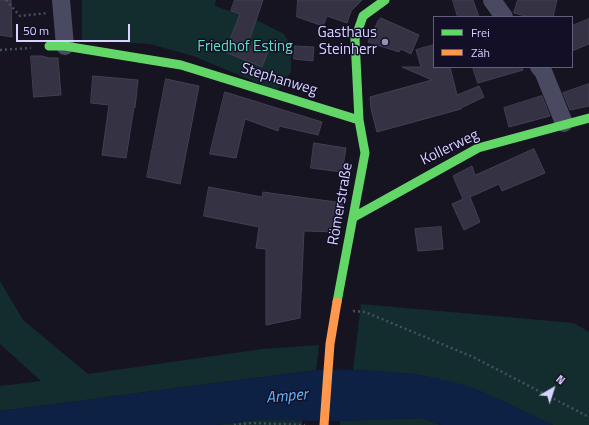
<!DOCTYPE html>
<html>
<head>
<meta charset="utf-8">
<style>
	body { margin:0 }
	#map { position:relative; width:589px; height:425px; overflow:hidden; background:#161421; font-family:"Titillium Web",sans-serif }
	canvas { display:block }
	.legend { position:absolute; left:433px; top:16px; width:140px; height:52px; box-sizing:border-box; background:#130f26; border:1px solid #625e7d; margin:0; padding:5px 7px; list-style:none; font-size:12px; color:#d9d4ff }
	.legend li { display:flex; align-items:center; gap:8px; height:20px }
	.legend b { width:20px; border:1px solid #625e7d }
	.north { position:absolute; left:533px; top:369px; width:40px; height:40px; -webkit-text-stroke:3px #130f26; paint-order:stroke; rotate:39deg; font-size:11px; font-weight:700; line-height:16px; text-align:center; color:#d9d4ff }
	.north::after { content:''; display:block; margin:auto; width:14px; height:18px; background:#d9d4ff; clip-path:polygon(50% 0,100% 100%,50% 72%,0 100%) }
	.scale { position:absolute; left:16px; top:24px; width:114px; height:18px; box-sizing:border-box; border:2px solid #d9d4ff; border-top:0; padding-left:5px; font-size:12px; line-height:14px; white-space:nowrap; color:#d9d4ff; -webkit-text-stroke:3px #130f26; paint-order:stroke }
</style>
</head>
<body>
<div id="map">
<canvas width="589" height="425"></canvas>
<ul class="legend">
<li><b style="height:5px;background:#63d668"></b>Frei</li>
<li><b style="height:5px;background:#ff974d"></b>Zäh</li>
</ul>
<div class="north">N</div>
<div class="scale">50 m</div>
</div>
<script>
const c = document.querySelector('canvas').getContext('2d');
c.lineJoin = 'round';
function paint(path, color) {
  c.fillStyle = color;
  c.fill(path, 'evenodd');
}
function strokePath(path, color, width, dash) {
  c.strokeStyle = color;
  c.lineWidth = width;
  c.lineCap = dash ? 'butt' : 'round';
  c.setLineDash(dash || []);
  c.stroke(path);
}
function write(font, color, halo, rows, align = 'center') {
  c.font = font + ' "Titillium Web",sans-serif';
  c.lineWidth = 3;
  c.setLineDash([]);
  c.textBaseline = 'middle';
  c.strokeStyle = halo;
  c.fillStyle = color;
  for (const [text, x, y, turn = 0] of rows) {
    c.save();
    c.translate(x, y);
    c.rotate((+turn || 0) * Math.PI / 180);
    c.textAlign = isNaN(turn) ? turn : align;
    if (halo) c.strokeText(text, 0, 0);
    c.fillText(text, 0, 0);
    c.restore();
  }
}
const green = new Path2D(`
	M82,0H216L215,6L256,20L284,34L291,46V72L277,91L193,56L150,44L82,40Z
	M0,281L23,320L88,374L262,349L319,345L316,370L0,411V386L41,381L0,344Z
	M361,304L574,323L589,332V425H553L473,388L414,374L353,370Z
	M422,418L441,425H340V421Z
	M255,420H302V425H216Z`);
const water = new Path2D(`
	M316,370C368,369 423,371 473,388C499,397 527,413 553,425H441L422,418L340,421L255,420L216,425H0V411Z`);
const building = new Path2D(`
	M0,0H11L12,37L0,35Z
	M235,0H263L249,41L269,49L262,67L225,52L240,14L231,11Z
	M298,0H362L351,11L347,23L327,16L323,26L297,17Z
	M453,0H473L479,17H458Z
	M518,0H557L553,17H529L514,13Z
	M381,18L419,35L411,54L401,49L399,52L368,42L378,21Z
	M589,19V44L572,51V26Z
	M434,45V67H450L457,95L479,86L484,97L461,108V109L377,132L371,109L370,97L432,80L402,67H421L416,50Z
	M295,46L314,47L313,61L294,59Z
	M31,56H42L49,58H58L61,95L34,97Z
	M473,67H522L523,70L478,83Z
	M93,76L138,80L135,108L134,107L126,158L102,155L109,105L91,103Z
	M166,79L199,86L180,184L147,177Z
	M589,84V106L570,110L563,93Z
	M225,92L322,122L318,135L279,126L278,131L245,119L236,158L210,154Z
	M542,96L550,116L509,127L504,108Z
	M314,143L346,148L342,172L311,168Z
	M534,149L545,173L502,191L499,184L470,197L480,222L464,230L452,204L463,199L453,176L472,166L475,175Z
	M209,187L262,197L263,192L343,203L337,232L304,231L300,318L266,325V249L256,248L259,227L204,216Z
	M441,227L443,249L418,251L415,229Z`);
const path = new Path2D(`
	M6,0L20,16L47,13
	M0,50L31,48
	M353,311L365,312L473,357L589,417
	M234,425L251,423L305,425`);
const street = new Path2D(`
	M61,0L65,46
	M492,0L504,17
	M539,67L543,71L564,123`);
const fast = new Path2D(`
	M49,46H65L181,65L359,120
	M354,217L478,148L589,118
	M337,302L365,153L359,120L355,39L363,16L385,0`);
const slow = new Path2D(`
	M324,425L330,344L337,302`);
const markers = [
	[385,42,4,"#9591b1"]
];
const poiNames = [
	["Gasthaus",377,33],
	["Steinherr",377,50]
];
const parkNames = [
	["Friedhof Esting",245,47]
];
const streetNames = [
	["Stephanweg",279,80,17],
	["Kollerweg",450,148,-26],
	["Römerstraße",341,204,-80]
];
const waterNames = [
	["Amper",287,397,-5]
];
paint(green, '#132c2d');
paint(water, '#0d2144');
paint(building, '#343243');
strokePath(building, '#433f54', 1);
strokePath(path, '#44505f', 2.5, [2, 3]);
strokePath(street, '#4a4962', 18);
strokePath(fast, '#63d668', 9);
strokePath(slow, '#ff974d', 9);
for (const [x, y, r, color] of markers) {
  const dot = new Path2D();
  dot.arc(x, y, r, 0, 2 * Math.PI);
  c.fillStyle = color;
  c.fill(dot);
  strokePath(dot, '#130f26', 1.5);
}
write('15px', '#d9d4ff', '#130f26', poiNames, 'right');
write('15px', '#5fe0c0', '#130f26', parkNames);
write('15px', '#d9d4ff', '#130f26', streetNames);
write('italic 16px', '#62b6ff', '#130f26', waterNames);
</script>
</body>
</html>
